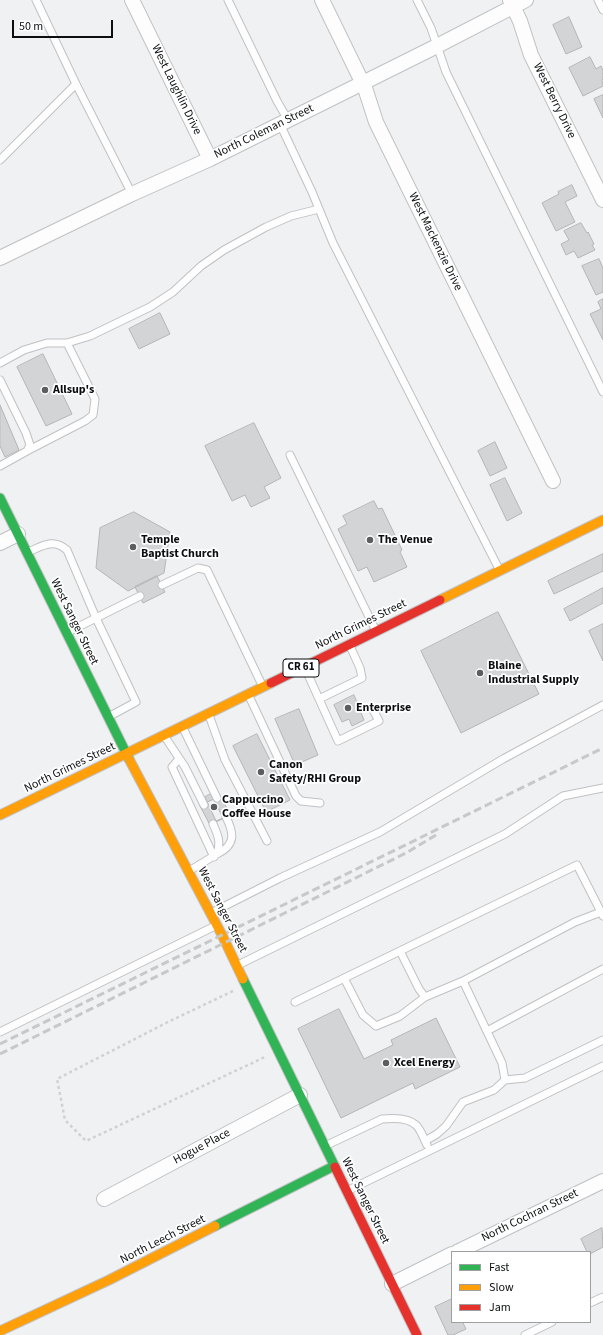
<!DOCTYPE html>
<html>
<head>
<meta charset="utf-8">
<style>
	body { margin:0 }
	#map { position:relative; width:603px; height:1335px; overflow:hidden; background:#eff1f3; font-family:"Source Sans 3",sans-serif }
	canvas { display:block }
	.legend { position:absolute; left:451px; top:1251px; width:140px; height:72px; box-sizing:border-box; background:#fff; border:1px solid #9e9f9f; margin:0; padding:5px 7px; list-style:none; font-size:12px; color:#0c0e0f }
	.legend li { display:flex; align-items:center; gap:8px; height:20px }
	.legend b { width:20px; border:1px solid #9e9f9f }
	.scale { position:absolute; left:12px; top:20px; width:101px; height:18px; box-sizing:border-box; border:2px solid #0c0e0f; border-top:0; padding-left:5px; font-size:12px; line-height:14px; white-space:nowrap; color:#0c0e0f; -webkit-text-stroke:3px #fff; paint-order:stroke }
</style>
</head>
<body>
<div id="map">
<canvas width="603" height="1335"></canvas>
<ul class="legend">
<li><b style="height:5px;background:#30b455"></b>Fast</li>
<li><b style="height:5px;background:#ff9f0a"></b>Slow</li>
<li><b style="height:5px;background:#e5322d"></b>Jam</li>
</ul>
<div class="scale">50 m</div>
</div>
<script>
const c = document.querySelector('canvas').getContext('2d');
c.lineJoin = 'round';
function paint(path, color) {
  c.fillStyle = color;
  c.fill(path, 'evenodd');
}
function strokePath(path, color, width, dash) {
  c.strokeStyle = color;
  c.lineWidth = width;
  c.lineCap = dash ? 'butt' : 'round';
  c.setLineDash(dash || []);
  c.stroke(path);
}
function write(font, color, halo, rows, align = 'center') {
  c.font = font + ' "Source Sans 3",sans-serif';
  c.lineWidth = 3.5;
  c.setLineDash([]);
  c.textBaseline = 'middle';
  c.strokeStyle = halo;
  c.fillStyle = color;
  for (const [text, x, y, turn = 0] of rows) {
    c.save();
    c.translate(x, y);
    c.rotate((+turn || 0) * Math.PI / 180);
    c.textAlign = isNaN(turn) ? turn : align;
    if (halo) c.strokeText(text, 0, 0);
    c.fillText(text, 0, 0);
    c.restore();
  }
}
const building = new Path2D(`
	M569,17L582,47L566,54L553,25Z
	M590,57L596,69L601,66L603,70V79L602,80L603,86L583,96L569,68Z
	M603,95V118L594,99Z
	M572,185L577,196L565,202L575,222L556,231L542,203L559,194L558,192Z
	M581,223L587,233L588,232L594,244L592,245L595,250L578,258L574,251L566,255L561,244L569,240L564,231Z
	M599,259L603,268V292L596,295L582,266Z
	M603,299V340L590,314L601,309L598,302Z
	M160,313L170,334L139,349L129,329Z
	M43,354L72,414L46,426L17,367Z
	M0,405L19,450L5,457L0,446Z
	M254,423L281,478L264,487L270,498L251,507L245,495L232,501L205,446Z
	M495,442L507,468L490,476L478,451Z
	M505,478L522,513L507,521L490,485Z
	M374,501L378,509L382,508L402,550L400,552L407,567L374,582L367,567L358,571L338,529L347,524L343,516Z
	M134,512L170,532L164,573L128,591L96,568L100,528Z
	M603,554V571L554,594L548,581Z
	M157,576L165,592L143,603L135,587Z
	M603,588V603L570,621L564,609Z
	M498,612L539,694L461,733L421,651Z
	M603,624V661L589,631Z
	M354,695L364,720L352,726L349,719L342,722L334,705Z
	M299,709L318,755L295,765L275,719Z
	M257,734L290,800L266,812L233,746Z
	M211,794L223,818L216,821L205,797Z
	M221,796L230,815L210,825L200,806Z
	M339,1009L364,1059L393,1045L391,1040L436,1018L460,1067L415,1089L413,1083L341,1118L298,1029Z
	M602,1228L603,1247L590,1254V1252H587L581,1239Z
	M452,1299V1322H464L463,1323L466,1329L453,1335H448L435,1307Z`);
const path = new Path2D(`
	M233,991L168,1022L57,1079L65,1120L86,1141L265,1057`);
const lane = new Path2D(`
	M36,0L76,84L132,194
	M228,0L277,101L288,120
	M417,0L431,28L446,72L603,392
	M598,0L603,10
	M280,124L312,192L333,243L499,569
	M0,160L76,84
	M0,363L24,350L47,343H67L90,336L150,307L173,292L201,266L224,250L266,227L291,216L319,209
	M0,380L26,433L30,445L27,451L0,466
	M27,451L85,421L93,415L95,399L67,343
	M290,455L375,629
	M28,552C43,546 53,538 67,550L96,618L136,702L110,716
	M162,585L198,568L207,570L262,685
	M68,632L140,596
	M305,668L338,741L379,721L372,708
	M249,696L296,796L301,801L320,803
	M319,699L362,678L360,668L350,646
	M209,715L225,760L267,841
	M183,728L217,798
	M165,737L185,767L204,805
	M179,759L172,767L214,857
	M217,854C236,845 234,833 226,817
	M189,871L217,854C221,842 218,835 213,824
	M211,913L280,878L380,832L503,759L603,705
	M400,951L419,989L425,997L463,981L575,922L601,912
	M238,965L505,834L563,796L603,788
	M344,978L363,1015L376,1026L400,1016L425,997
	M295,1002L577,865L603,916
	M487,1031L603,969
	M0,1032L215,926
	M505,1080L525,1078L603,1040
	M425,1141L437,1134L446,1126L463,1102L494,1090L505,1080L502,1063L463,981
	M327,1145L382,1119C392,1118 408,1117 416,1125C421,1130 424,1139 427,1145
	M349,1190L603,1066
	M590,1303L603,1297
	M525,1335L552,1322`);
const street = new Path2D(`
	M132,0L210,159
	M322,0L365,88L376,122L553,481
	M510,0L520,21L531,55L603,200
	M0,258L132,194L210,159L437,46L526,0
	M0,543L18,534
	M104,1199L300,1095
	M457,1252L603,1181
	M392,1284L452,1254`);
const fast = new Path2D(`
	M0,498L129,759
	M243,979L335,1167
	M215,1226L334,1166`);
const slow = new Path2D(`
	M440,600L603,520
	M129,759L222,935L243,979
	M0,815L271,683
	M0,1331L109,1280L215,1226`);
const jam = new Path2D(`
	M271,683L440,600
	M335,1167L417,1335`);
const rail = new Path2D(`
	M0,1044L603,748
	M0,1054L406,853L436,835`);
const markers = [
	[45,390,4,"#5b5d5f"],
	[370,540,4,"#5b5d5f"],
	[133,547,4,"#5b5d5f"],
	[480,673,4,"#5b5d5f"],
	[348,708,4,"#5b5d5f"],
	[261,772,4,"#5b5d5f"],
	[214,807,4,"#5b5d5f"],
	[386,1063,4,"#5b5d5f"]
];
const shields = [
	[301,668,36]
];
const shieldNames = [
	["CR 61",301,668]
];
const streetNames = [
	["West Laughlin Drive",176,90,64],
	["West Berry Drive",554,101,64],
	["North Coleman Street",264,132,-26],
	["West Mackenzie Drive",435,242,64],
	["West Sanger Street",74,622,64],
	["North Grimes Street",361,625,-26],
	["North Grimes Street",70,768,-26],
	["West Sanger Street",222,910,63],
	["Hogue Place",202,1147,-28],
	["West Sanger Street",365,1201,64],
	["North Cochran Street",530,1216,-26],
	["North Leech Street",163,1240,-27]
];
const poiNames = [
	["Allsup's",53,390],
	["Temple",141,540],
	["Baptist Church",141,554],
	["The Venue",378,540],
	["Blaine",488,666],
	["Industrial Supply",488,680],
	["Enterprise",356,708],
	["Canon",269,765],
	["Safety/RHI Group",269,779],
	["Cappuccino",222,800],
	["Coffee House",222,814],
	["Xcel Energy",394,1063]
];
paint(building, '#d2d4d5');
strokePath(building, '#b3b5b6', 1);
strokePath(lane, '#c0c1c3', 9);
strokePath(street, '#c0c1c3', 16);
strokePath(fast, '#c0c1c3', 11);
strokePath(slow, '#c0c1c3', 11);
strokePath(jam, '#c0c1c3', 11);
strokePath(path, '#d0d1d1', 2.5, [3, 3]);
strokePath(lane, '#fdfdfd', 7);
strokePath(street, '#fdfdfd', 14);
strokePath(fast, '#30b455', 9);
strokePath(slow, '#ff9f0a', 9);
strokePath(jam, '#e5322d', 9);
strokePath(rail, '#c8c8c8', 3, [8, 4]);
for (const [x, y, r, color] of markers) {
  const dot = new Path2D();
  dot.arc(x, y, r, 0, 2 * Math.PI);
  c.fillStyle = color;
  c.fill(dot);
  strokePath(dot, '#fff', 1.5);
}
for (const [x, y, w] of shields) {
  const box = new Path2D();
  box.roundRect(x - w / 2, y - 9, w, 18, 3);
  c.fillStyle = '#fff';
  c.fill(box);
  strokePath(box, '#0c0e0f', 1);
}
write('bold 11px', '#0c0e0f', null, shieldNames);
write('12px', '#0c0e0f', '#fff', streetNames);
write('bold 12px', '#0c0e0f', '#fff', poiNames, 'left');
</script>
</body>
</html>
